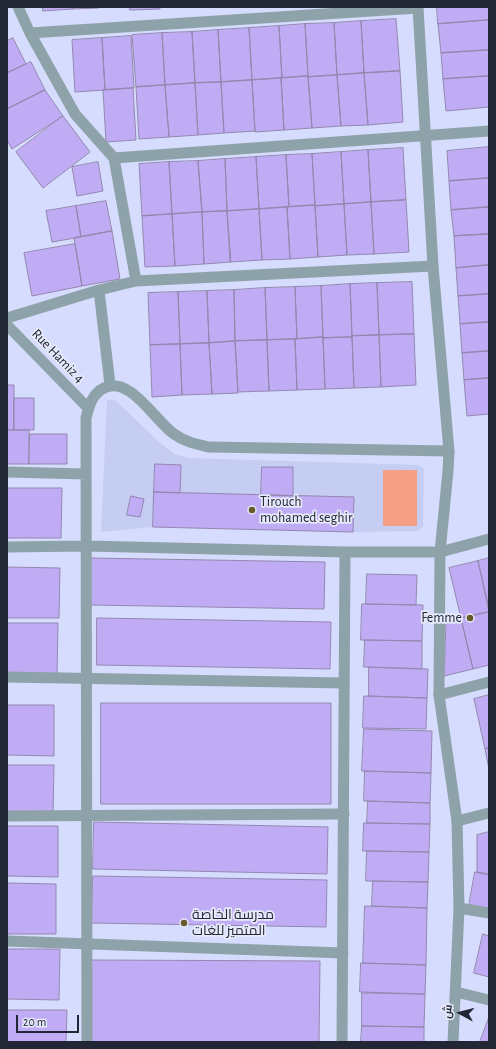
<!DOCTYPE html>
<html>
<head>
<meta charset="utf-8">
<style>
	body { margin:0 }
	#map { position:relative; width:496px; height:1049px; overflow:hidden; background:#d6dcfd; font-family:"Alegreya Sans",Cairo,sans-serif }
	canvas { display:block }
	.frame { position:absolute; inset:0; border:8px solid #232635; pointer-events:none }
	.north { position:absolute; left:440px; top:993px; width:40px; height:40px; -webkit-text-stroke:3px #e7eafb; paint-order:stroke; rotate:277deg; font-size:11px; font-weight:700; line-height:16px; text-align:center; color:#232635 }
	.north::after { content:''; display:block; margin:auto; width:14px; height:18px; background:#232635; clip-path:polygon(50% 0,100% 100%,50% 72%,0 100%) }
	.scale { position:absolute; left:16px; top:1015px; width:63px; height:18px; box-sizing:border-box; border:2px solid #232635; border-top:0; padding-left:5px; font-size:12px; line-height:14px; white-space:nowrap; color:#232635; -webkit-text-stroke:3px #e7eafb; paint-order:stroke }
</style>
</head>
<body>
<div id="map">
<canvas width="496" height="1049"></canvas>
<div class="frame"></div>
<div class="north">ش</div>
<div class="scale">20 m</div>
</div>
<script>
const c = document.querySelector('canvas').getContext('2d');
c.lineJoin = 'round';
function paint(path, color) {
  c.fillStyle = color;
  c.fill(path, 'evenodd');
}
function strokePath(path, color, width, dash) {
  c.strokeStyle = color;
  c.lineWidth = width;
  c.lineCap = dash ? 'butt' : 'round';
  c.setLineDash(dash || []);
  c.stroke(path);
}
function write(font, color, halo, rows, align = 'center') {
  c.font = font + ' "Alegreya Sans",Cairo,sans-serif';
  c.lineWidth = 3.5;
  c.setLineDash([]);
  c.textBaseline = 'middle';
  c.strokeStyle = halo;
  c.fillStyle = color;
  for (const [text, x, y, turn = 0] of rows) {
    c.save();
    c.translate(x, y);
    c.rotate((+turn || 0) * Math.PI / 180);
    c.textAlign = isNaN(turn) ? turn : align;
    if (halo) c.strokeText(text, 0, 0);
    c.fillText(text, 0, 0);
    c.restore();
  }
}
const built = new Path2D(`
	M107,400H115L157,440L174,454L188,458L418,465L424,469L423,527L418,531L353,532L153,527L101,532Z`);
const green = new Path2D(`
	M383,470H417V526H383Z`);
const building = new Path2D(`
	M43,7H72L73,9L43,11Z
	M72,7H99V8L73,9Z
	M130,7H160V9L130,10Z
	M437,7H489V20L438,24Z
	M396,19L400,71L364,73L361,21Z
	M489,20V50L441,53L438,24Z
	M361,21L364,73L337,75L334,23Z
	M334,23L337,75L308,77L305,24Z
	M305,24L308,76L282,78L279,26Z
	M279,26L282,78L252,80L249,28Z
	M249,28L252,80L221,82L218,30Z
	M218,30L221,82L195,83L192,32Z
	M192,32L195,83L165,85L162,33Z
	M162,33L165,85L136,87L132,35Z
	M131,36L134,88L105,90L102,38Z
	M13,38L26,64L7,73V41Z
	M102,38L105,90L75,92L72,40Z
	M489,50V76L443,79L441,53Z
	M31,62L45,90L7,109V73Z
	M400,71L403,122L368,125L364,73Z
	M364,73L368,125L341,126L337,75Z
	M337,75L341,126L312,128L308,77Z
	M308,76L312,128L284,130L281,78Z
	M489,76V107L446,111L443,79Z
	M281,78L284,130L255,132L252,80Z
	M252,80L255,131L224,133L221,82Z
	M221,82L224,133L198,135L195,83Z
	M195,83L198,135L169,137L165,85Z
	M165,85L169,137L139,139L136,87Z
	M133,88L136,140L106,142L103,90Z
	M45,90L63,116L12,149L7,140V109Z
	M63,116L90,152L43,188L16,152Z
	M489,147V178L449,181L447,151Z
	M403,148L406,200L371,202L368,150Z
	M368,150L371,202L344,204L341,152Z
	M341,152L344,204L315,206L312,154Z
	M312,154L315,205L289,207L286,155Z
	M286,155L289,207L259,209L256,157Z
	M256,157L259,209L227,211L225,159Z
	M225,159L227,211L202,212L198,161Z
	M198,161L202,212L172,214L169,162Z
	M98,162L103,191L77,196L72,167Z
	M169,162L172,214L142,216L139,164Z
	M489,178V207L451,210L449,181Z
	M406,200L409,252L374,254L371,202Z
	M106,201L112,231L81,237L76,206Z
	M371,202L374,254L347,255L344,204Z
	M344,204L347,255L318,257L315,206Z
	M315,205L318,257L290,259L287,207Z
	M76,206L81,237L52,242L46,211Z
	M287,207L290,259L262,260L259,209Z
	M489,207V234L454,236L451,210Z
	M259,209L262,260L230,262L227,211Z
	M227,211L231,262L204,264L202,212Z
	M202,212L204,264L175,266L172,214Z
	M172,214L175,266L145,267L142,216Z
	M112,231L120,279L82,286L74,238Z
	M489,234V265L456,268L454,236Z
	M75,244L82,286L32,296L24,253Z
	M489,265V294L458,296L456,268Z
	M412,282L414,334L379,335L377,283Z
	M377,283L379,335L352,336L350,284Z
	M350,284L352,337L323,338L321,286Z
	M321,286L323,337L297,339L295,287Z
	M295,287L297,339L267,340L265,288Z
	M265,288L267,340L235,341L234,290Z
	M234,290L235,341L209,343L207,291Z
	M207,291L209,343L180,344L178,292Z
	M178,292L180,344L150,345L148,293Z
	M489,294V322L460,324L458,296Z
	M489,322V351L462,353L460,324Z
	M414,334L416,385L381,387L379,335Z
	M379,335L381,387L354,388L352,336Z
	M323,337L325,389L297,390L295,339Z
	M352,337L354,388L325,389L323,338Z
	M295,339L297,390L269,391L267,340Z
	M267,340L269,391L238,392L235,341Z
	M235,341L238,393L212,394L209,343Z
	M209,343L212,394L182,395L180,344Z
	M180,344L182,395L152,397L150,345Z
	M489,351V378L464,380L462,353Z
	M489,378V414L467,416L464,380Z
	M7,385H14V430H7Z
	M14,398H34V430H14Z
	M7,430H29V464H7Z
	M30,434H67V464H29Z
	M155,464L181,465L180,493L154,492Z
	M262,467H293V496L261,495Z
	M7,488H62L61,538H7Z
	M154,492L354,497L353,532L153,527Z
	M131,496L144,499L140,517L127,515Z
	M91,558L325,562L324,609L90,605Z
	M489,558V608L478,561Z
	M478,561L489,612L461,618L449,568Z
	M7,567L60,568L59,618H7Z
	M367,574L417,575L416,605L366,604Z
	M362,604L423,605L422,641L361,640Z
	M489,612V665L473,669L461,618Z
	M97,618L331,622L330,669L97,665Z
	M461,619L473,669L444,676L446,622Z
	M7,623H58L57,674L7,673Z
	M365,640L422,641V669L364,667Z
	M369,667L428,669L427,698L369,696Z
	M489,695V748L485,749L474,699Z
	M364,696L427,698L426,729L363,728Z
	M101,703H331V804H101Z
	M7,705H54V756L7,755Z
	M364,729L432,731L431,773L362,771Z
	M489,748V769L485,749Z
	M7,765H54L53,815H7Z
	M365,771L431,773L430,803L364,801Z
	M368,801L430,803V824L367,823Z
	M94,822L328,827L327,874L93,869Z
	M364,823L430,824L429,852L363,851Z
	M7,826H58V877L7,876Z
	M489,832V874L477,872V835Z
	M367,851L429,852L428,882L366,881Z
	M475,872L489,875V910L469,906Z
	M93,876L327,880L326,927L92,923Z
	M373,881L428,882L427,908L372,906Z
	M7,883L56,884V934H7Z
	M365,906L427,908L426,965L363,963Z
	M483,934L489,936V977L474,973Z
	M7,949H60L59,1000L7,999Z
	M90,960L320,961L319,1042H90Z
	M361,963L426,965L425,994L360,992Z
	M362,993L425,994L424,1027L362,1026Z
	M7,1010H67L66,1042H7Z
	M489,1017V1042H480Z
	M362,1026L424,1027V1042H361Z`);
const service = new Path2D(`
	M7,677L344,683
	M7,816L344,814
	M7,941L343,953`);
const minor = new Path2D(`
	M18,7L30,33L75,114L114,158L136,281L433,266
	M30,33L418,8
	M114,158L489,131
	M99,290L110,385
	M7,318L99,290L136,281
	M7,325L88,408
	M7,472L86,474
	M7,547L86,546L345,552H440L489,539
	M439,695L489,682
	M457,821L489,813
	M459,908L489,913
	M456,992L489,1000
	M87,1042L86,418C89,406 92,394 104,388C130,375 155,421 174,434C185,442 196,444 209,447L449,451
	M342,1042L345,552`);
const tertiary = new Path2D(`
	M418,7L433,266L449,451L448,471L440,552L439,695L457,821L459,908L453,1042`);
const markers = [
	[252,510,4,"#665b28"],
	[470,618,4,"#665b28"],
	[184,923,4,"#665b28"]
];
const streetNames = [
	["Rue Hamiz 4",58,356,46]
];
const poiNames = [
	["Tirouch",260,502],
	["mohamed seghir",260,518],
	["Femme",462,618,"right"],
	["مدرسة الخاصة",192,915],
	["المتميز للغات",192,931]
];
paint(built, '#c6cdf3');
paint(green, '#f59f86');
paint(building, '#c0acf5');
strokePath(building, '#9288ae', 1);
strokePath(service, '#8ea3a9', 11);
strokePath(minor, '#8ea3a9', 11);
strokePath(tertiary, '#8ea3a9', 11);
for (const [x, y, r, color] of markers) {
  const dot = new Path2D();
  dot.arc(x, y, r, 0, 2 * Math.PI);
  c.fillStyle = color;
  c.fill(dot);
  strokePath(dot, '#e7eafb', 1.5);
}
write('14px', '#232635', '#e7eafb', streetNames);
write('14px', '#232635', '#e7eafb', poiNames, 'left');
</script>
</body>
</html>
